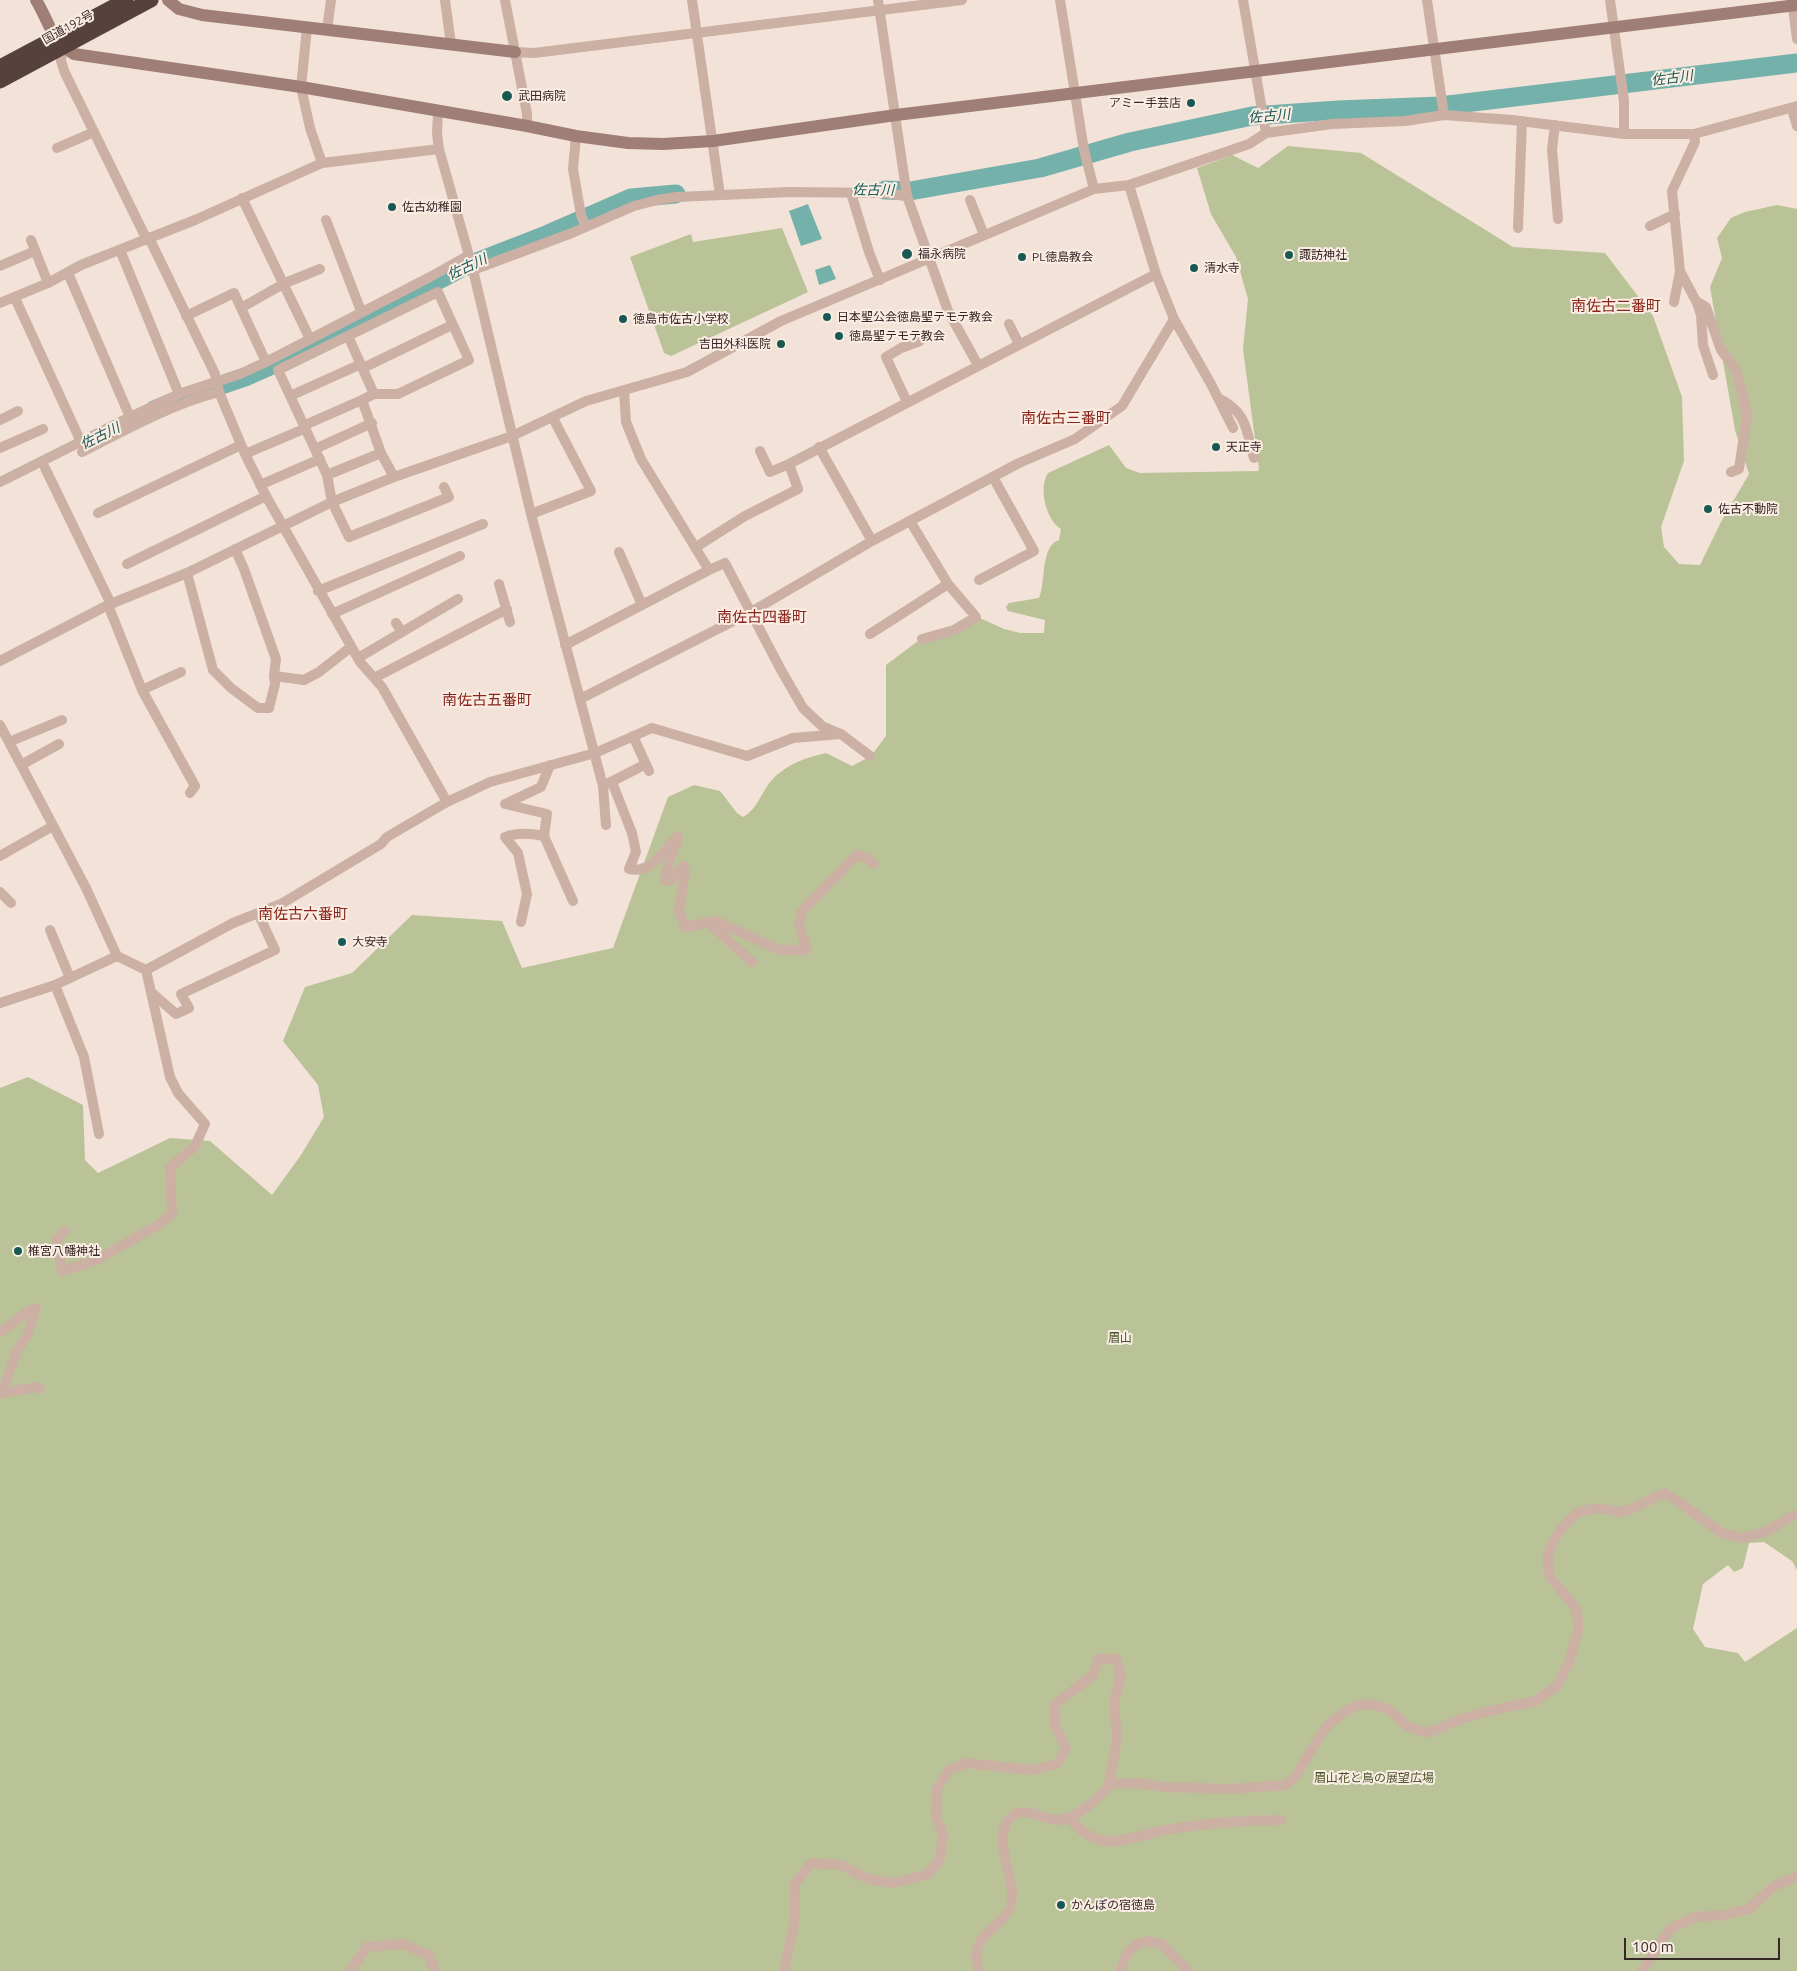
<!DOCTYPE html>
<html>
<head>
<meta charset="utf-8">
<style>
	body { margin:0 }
	#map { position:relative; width:1797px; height:1971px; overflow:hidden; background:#f3e2d8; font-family:Ubuntu,sans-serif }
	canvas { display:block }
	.scale { position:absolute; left:1624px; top:1938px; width:156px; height:22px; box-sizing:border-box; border:2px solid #362826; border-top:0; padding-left:6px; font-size:15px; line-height:18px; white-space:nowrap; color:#362826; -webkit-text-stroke:4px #faede4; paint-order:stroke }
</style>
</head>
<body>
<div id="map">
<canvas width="1797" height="1971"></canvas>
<div class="scale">100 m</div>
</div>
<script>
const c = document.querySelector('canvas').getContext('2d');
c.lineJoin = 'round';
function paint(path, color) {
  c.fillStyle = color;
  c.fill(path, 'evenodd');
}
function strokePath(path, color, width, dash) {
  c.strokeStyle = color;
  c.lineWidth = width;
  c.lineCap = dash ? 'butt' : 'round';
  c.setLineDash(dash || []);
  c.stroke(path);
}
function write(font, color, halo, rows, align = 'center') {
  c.font = font + ' Ubuntu,"Noto Sans JP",sans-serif';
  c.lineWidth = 4;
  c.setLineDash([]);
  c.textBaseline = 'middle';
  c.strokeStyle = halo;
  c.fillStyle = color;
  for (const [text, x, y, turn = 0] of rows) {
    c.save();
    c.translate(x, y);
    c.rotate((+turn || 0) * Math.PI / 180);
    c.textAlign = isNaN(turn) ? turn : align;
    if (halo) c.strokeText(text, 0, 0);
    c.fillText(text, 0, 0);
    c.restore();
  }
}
const green = new Path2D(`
	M1288,146L1361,153L1513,247L1605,253L1653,316L1682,397L1684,461L1661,527L1664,547L1679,564L1700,565L1721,522L1749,474L1735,430L1710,287L1722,258L1717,238L1731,218L1745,212L1777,205L1797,209V1570L1792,1561L1764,1542L1749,1543L1743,1568L1734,1572L1728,1565L1703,1584L1693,1629L1705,1647L1738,1653L1745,1662L1797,1628V1971H0V1088L28,1077L83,1105L85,1160L98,1173L170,1138L210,1141L272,1195L301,1155L324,1117L318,1085L283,1041L305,987L352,973L412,915L502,921L522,968L613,948L668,797L694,785L720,791L737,813L743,817C757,810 761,793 771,781C786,764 805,758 826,753L852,766L871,756L886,736V665L918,641L980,618L1004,629L1020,633H1044L1045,620L1008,611L1006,607L1009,603L1039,598C1046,583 1040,546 1059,540L1061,529C1046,520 1038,488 1048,473L1109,445L1126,468L1140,473L1258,471L1259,469L1243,349L1248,299L1236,257L1211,214L1197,168L1232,155L1258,168Z
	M782,228L808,292L671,356L664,353L630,257L691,234L693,242Z`);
const water = new Path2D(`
	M808,204L822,239L801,246L789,211Z
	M830,265L836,279L819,285L815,270Z`);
const river = new Path2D(`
	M885,190L910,191L1040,168L1130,142L1252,116L1338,110L1440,106L1797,63
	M154,410L183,398L245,377L308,349L461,268L546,235L631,198L676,194`);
const street = new Path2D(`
	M445,0L451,44
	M505,0L527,114V126
	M692,0L720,195
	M878,0L907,196L948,311L978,365
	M1060,0L1084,150L1094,189
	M1243,0L1266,133
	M1427,0L1444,115
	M1610,0L1624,101V134
	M1792,0L1797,39
	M307,28L301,87L310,128L322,163
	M327,30L331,0
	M62,47L61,61L65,73L144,234L152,244L215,374L219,392L245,454L266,496L360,662L382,687L447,802
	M515,52L534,53L962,0
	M1792,109L1797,126
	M438,112L437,134L439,149L473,270L531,514L603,786L646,764
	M1555,125L1552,149L1558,219
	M576,136L573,169L581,215L586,227
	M57,148L94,132
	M851,193L869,252L880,280
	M242,198L310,339
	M970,200L984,235
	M326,220L361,311
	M1650,226L1675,214
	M1518,228L1522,122
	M31,240L48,283
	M120,250L179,394
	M0,266L35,251
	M473,270L572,233L634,206L657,200L677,197L790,192L884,193L907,196
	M1680,271L1696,301L1706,307L1721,350L1736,370L1747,415L1739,469L1731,472
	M68,273L130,417L179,394L240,374L266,362L430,277L469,255
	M15,298L81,442
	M1674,302L1680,271L1672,191L1695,142L1694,134
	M0,303L48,283L81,265L195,220L322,163L439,149
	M1697,303L1701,315L1703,345L1713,375
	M241,308L285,283L320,269
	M186,316L234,293L266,362
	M1174,319L1211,384L1233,428
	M1009,324L1019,344
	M348,336L374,394H398L469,360L438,292L278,370L327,475L332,502L349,537L449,497L444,487
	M363,368L452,325
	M374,394L362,400L381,453L394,477
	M290,396L361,364
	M1218,398C1247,412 1246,429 1254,458
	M907,402L886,357L901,348L920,341
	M0,420L18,411
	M305,425L362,400
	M819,447L872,541
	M0,448L43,429
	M315,449L372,423
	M760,451L770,472L789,464
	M82,452C127,429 170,405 219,392
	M245,454L306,428
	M45,468L111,604
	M327,475L381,453
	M0,482L130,417
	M260,485L320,459
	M98,513L241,445
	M531,514L591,491L553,418
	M910,521L948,584L976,617L954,630L922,639
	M696,547L745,516L798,489L789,464L1156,274
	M235,549L244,569L276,659L274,676L304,680L319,672L351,647
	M619,552L642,605
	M127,564L266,496
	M709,570L725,563L781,670L803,708L822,726L841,734L870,756
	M187,573L213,670L231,688L258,708H269L275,684L274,676
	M979,580L1034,551L993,477
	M499,584L510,622
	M318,591L483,524
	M108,605L142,690L195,786L190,793
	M332,614L460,556
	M396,623L402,632
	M870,634L948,584
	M565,645L709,570L641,459L626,422L624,390
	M358,658L458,599
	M0,661L108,605L187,573L332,502L394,477L512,436L586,401L687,372L781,321L1094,189L1129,185L1249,144L1266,133L1332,124L1405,121L1444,115L1512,120L1624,134H1694L1797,106
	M374,678L507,609
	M142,690L181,672
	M580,699L751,612L872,541L1019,463L1075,439L1122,406L1174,319L1156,274L1129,185
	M0,725L86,888L117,956
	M633,736L649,771
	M9,742L62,720
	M21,765L59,744
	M612,782L632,833L636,852L629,869C651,874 663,851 678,836C675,852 665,864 665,880L669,881L683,866L685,872L679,911L685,927L716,921L779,950H807L799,925L802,911L857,855L868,859L874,864
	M603,786L606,825
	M544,836L547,814L505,804L541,787L550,765
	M0,856L53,826
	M0,892L11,903
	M521,922L527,894L518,853L505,837C517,832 530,833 544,836L573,901
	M708,922L752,962
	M50,930L70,978
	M55,985L84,1057L99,1134
	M151,992L176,1014L189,1008L181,994L275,950L258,913
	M0,1003L55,985L117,956L146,970L233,923L281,904L381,844L387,837L447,802L490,782L595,753L652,728L747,756L793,738L841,734
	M65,1231L56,1241L62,1271L97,1260L158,1225L172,1214L170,1168L195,1146L205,1124L178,1093L170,1077L146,970
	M0,1332C13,1326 22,1312 36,1308
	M2,1393L36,1387L40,1389
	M0,1394L2,1393L16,1353L27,1335L36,1308
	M1070,1818C1079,1830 1089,1838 1104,1841C1119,1844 1150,1832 1167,1830C1206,1823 1241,1820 1281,1820
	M350,1971L367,1947L403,1944L429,1955L435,1971
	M784,1971L794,1925L795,1884L811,1863L841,1865L868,1879L892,1883L927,1875L940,1859L943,1835L936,1816L937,1789L948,1771L966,1763L1031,1770L1057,1764L1066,1748L1055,1727L1054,1705L1093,1675L1098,1659H1116L1121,1675L1114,1701L1117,1740L1109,1784
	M979,1971C965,1929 1010,1931 1012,1897C1013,1873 989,1832 1014,1815C1027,1806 1044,1821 1058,1820C1074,1820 1102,1797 1109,1784L1139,1783L1164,1787L1231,1789L1285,1785L1295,1777L1323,1731L1331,1722L1354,1706L1368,1704L1379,1706L1390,1710L1407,1726L1424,1732H1430L1464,1718L1489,1711L1536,1701L1557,1686L1569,1662L1578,1631V1619L1575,1607L1550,1577L1548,1568V1553L1560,1530L1577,1513L1583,1511L1599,1508L1620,1512L1629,1510L1664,1493L1679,1502L1720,1532L1737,1537L1743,1538L1767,1531L1792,1516L1797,1515
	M1120,1971L1128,1952L1137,1944L1147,1941L1162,1944L1188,1971
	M1642,1971L1670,1929L1695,1917L1724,1915L1749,1909L1774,1886L1797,1877`);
const secondary = new Path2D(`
	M36,0C49,21 51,41 74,54L301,87L527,126L576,136L628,143L663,144L713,141L896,115L1797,5
	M168,0L179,9L202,15L515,52`);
const highway = new Path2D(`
	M0,67L126,0
	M0,81L151,0`);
const markers = [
	[507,96,6,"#195954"],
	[1191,103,5,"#195954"],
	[392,207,5,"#195954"],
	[907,254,6,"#195954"],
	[1289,255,5,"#195954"],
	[1022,257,5,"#195954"],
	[1194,268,5,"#195954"],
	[827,317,5,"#195954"],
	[623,319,5,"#195954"],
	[839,336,5,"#195954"],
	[781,344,5,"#195954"],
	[1216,447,5,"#195954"],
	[1708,509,5,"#195954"],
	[342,942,5,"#195954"],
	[18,1251,5,"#195954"],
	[1061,1905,5,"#195954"]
];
const streetNames = [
	["国道192号",68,27,-29]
];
const poiNames = [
	["武田病院",518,96],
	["アミー手芸店",1181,103,"right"],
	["佐古幼稚園",402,207],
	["福永病院",918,254],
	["諏訪神社",1299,255],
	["PL徳島教会",1032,257],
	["清水寺",1204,268],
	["日本聖公会徳島聖テモテ教会",837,317],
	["徳島市佐古小学校",633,319],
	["徳島聖テモテ教会",849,336],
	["吉田外科医院",771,344,"right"],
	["天正寺",1226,447],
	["佐古不動院",1718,509],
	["大安寺",352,942],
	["椎宮八幡神社",28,1251],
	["かんぽの宿徳島",1071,1905]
];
const parkNames = [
	["眉山",1120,1338],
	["眉山花と鳥の展望広場",1374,1778]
];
const waterNames = [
	["佐古川",1672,78,-7],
	["佐古川",1269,116,-5],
	["佐古川",873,190,1],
	["佐古川",467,267,-25],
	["佐古川",100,436,-26]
];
const quarterNames = [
	["南佐古二番町",1616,306],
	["南佐古三番町",1066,418],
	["南佐古四番町",762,617],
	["南佐古五番町",487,700],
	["南佐古六番町",303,914]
];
paint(green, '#bac297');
paint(water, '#75b1ab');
strokePath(river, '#75b1ab', 19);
strokePath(street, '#cbb0a3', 10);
strokePath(secondary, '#9f7e75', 12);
strokePath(highway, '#57413c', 15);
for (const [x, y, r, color] of markers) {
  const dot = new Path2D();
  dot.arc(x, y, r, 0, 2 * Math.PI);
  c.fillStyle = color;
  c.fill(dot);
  strokePath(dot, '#faede4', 2);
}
write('12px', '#362826', '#faede4', streetNames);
write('12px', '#362826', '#faede4', poiNames, 'left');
write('12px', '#4b5528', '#faede4', parkNames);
write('italic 14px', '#195954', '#faede4', waterNames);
write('15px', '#89251a', '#faede4', quarterNames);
</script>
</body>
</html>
